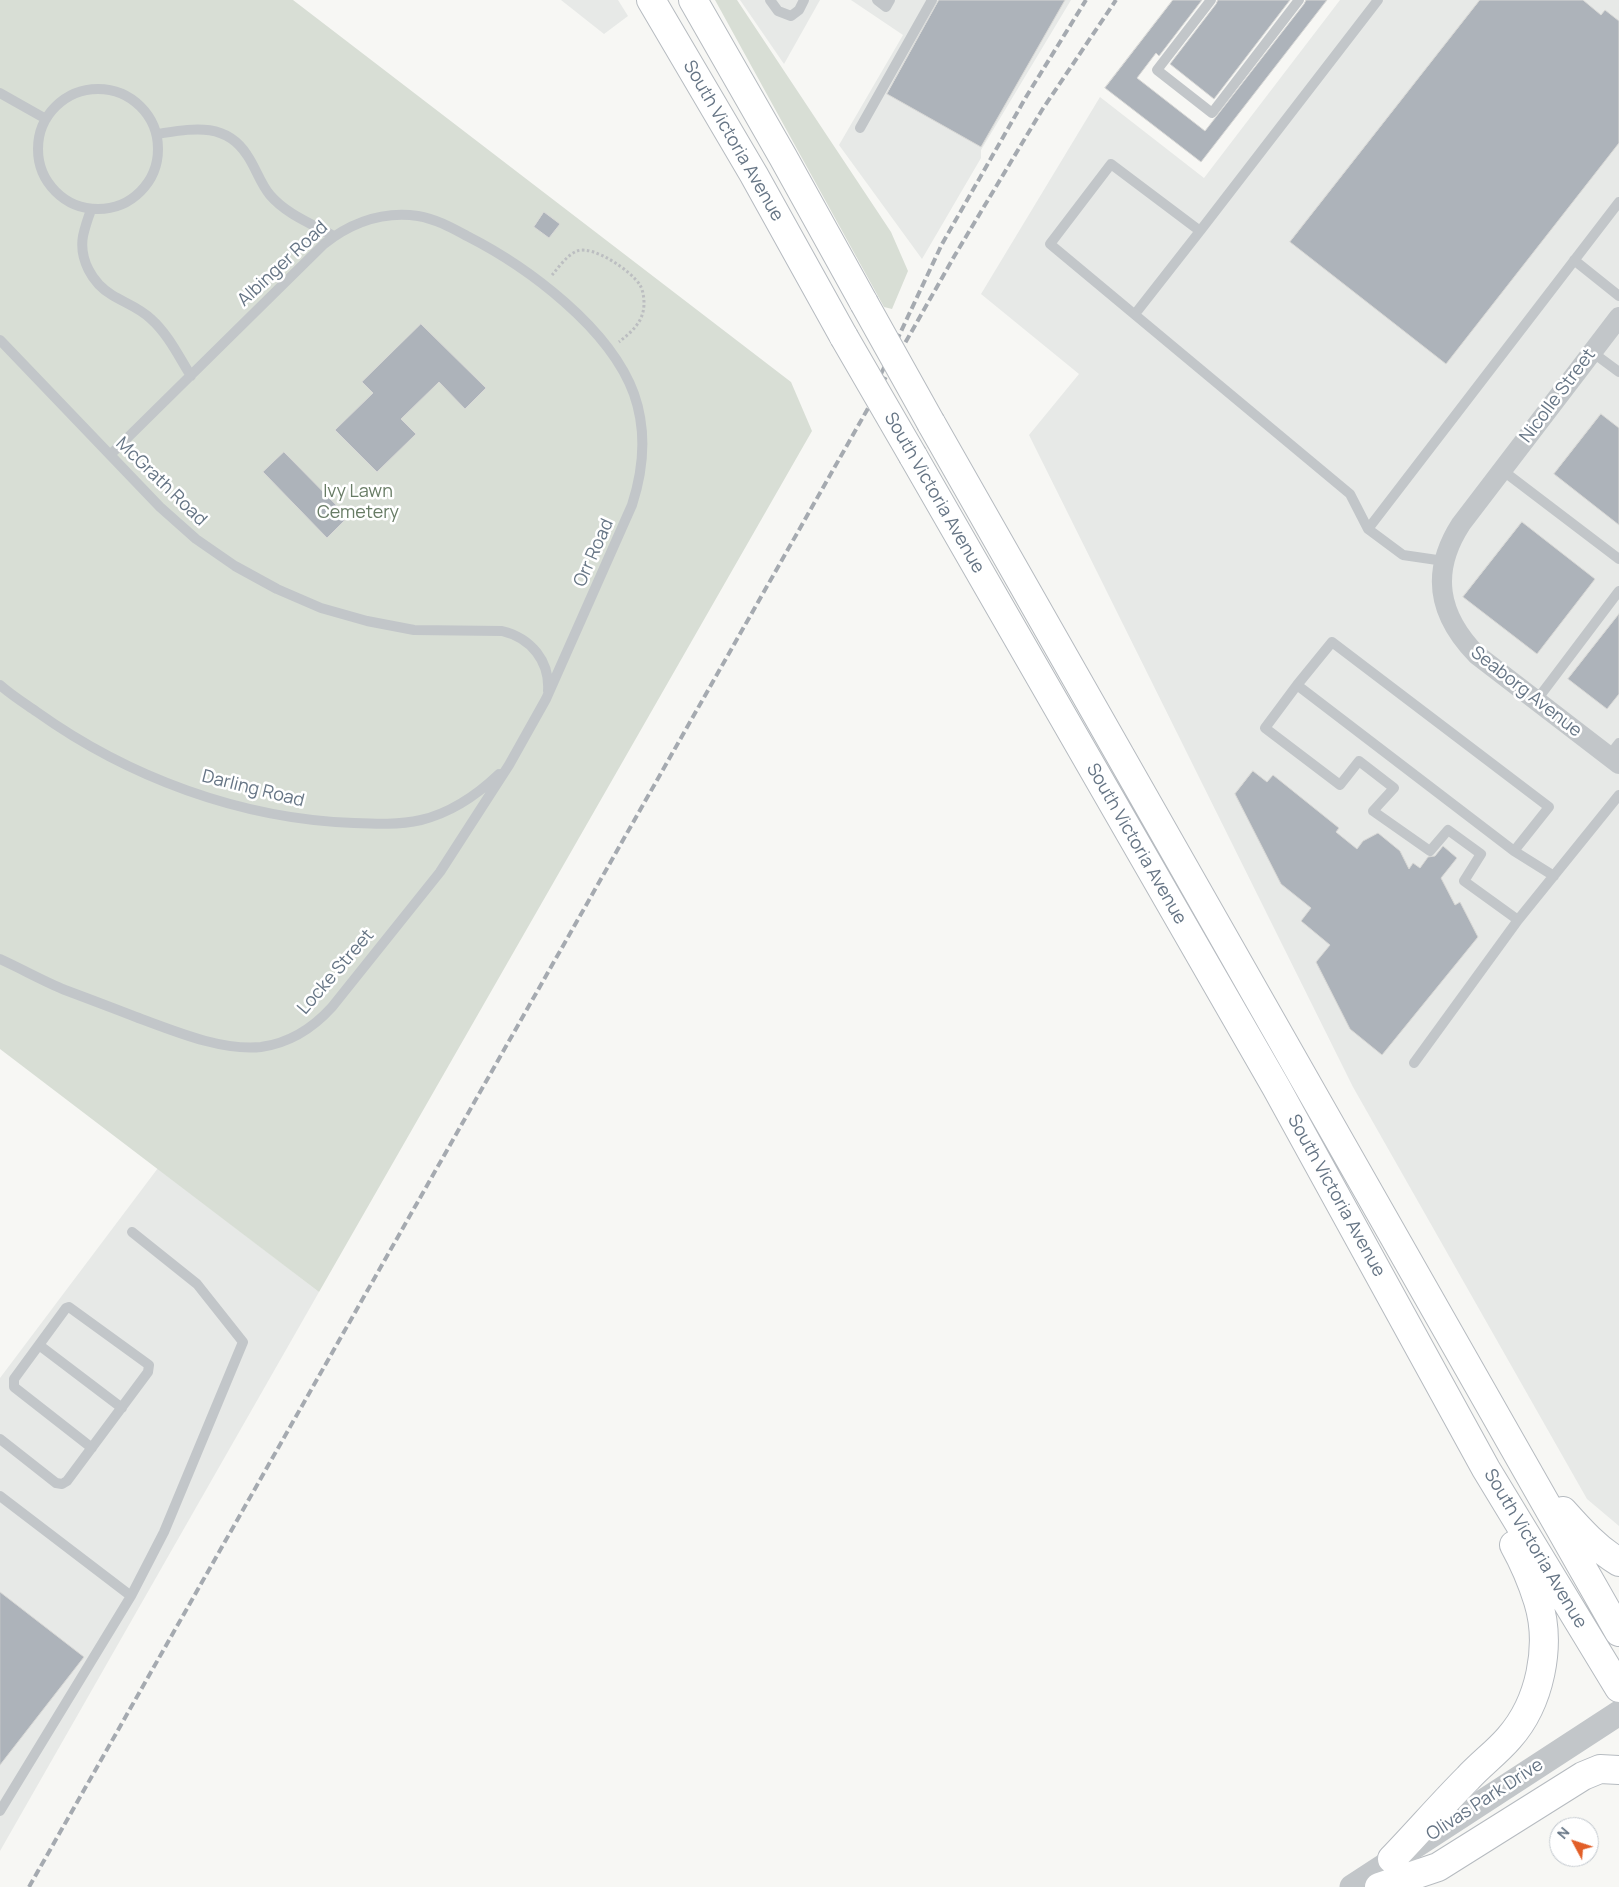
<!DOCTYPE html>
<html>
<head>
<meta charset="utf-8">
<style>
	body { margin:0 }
	#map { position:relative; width:1619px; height:1887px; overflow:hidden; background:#f7f7f4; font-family:Manrope,sans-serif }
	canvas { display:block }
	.north { position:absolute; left:1549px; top:1817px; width:50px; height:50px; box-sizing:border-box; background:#fff; border:1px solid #c2c8ce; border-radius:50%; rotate:310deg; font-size:14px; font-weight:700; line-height:20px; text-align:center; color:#667585 }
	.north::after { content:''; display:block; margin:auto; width:18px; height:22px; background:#e25f28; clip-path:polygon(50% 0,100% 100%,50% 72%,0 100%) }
</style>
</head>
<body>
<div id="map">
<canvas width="1619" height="1887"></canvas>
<div class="north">N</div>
</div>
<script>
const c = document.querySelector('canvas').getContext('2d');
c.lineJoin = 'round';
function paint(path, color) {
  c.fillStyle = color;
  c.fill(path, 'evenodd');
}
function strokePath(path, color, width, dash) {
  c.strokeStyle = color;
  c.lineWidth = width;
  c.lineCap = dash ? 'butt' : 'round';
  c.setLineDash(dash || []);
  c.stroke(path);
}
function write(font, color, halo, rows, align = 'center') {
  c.font = font + ' Manrope,sans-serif';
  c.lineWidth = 5;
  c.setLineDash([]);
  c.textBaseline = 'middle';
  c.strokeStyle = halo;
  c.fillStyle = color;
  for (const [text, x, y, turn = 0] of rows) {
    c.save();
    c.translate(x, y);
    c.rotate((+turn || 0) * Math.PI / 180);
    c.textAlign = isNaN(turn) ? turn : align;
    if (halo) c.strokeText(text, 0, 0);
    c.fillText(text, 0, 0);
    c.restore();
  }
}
const built = new Path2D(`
	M561,0H618L628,16L604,34Z
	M740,0H820L784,64Z
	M851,0H1071L981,150V158L922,259L839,145L903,35Z
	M1340,0H1619V1526L1587,1499L1353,1087L1029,435L1079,374L981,294L1100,97L1204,178Z
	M158,1168L319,1292L0,1851V1378Z`);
const green = new Path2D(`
	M0,0H293L791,382L812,431L319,1292L0,1049Z
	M715,0H737L891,232L908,271L892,309L884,307Z`);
const building = new Path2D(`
	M939,0H1065L981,147L887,94Z
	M1173,0H1202L1159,56L1156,53L1137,78L1205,131L1304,4L1306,0H1327L1201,162L1105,88Z
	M1218,0H1290L1214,99L1170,64L1216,4Z
	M1480,0H1583L1601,15L1605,10L1619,21V143L1446,364L1290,242Z
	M544,212L560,224L549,238L534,227Z
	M421,324L486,388L465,409L439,382L401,419L416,434L377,472L335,430L373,393L362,382Z
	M1601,414L1619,428V525L1554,474Z
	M284,452L348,517L327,538L263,472Z
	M1522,522L1595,579L1537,654L1463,597Z
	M1619,614V694L1607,709L1568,679Z
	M1253,771L1267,782L1273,775L1339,828L1336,832L1357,849L1363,841L1378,833L1400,851L1409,869L1413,863L1420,868L1428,857L1435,856L1443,846L1457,858L1441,878L1455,905L1460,902L1478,937L1382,1055L1350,1029L1316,962L1330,945L1301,921L1311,908L1281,884L1235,794Z
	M0,1592L84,1657L0,1765Z`);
const path = new Path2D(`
	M552,275C559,267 567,255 577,251C594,245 631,271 640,285C644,292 645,304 643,312C640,325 629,334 619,342`);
const service = new Path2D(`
	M770,0L778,11L791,16L799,10L804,0
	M877,0L886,7L890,0
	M1211,0L1157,70L1212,113L1299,0
	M1378,0L1200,231L1111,164L1050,244L1350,494L1368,529L1403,555L1444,561
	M38 149a60 60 0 1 1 120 0a60 60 0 1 1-120 0Z
	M0,93L46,119
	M860,128L932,0
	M157,134C191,129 225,121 247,155C256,168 260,183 270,195C286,214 312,224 334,236
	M91,210C88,218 85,227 83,236C79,259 92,283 112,295C125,303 140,308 151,319C168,334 179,357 191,376
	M1574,260L1619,296
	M1135,314L1200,231
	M0,340L160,507L196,539L235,566L277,589L321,608L367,621L414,630L502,631C531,638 550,661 548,691
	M1592,352L1619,372
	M1502,470L1619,559
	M1368,529L1619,202
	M0,685C11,695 24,703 37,712C128,777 240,819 354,823C376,824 399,825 421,820C450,813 477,795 499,774
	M1297,685L1265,728L1340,785L1359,761L1394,788L1373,811L1430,851L1448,830L1481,854L1464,881L1518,920
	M1536,701L1619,591
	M1609,756L1619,743
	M1514,851L1549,807L1332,642L1297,685L1514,851L1554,876
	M0,959C22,969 43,981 65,990C89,999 113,1008 136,1017C174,1031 221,1051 261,1047C290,1043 313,1028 332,1007L440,872L509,765L546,699L632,505C644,468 647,431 634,394C610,328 528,267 467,236C452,228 436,219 418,216C383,211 352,222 324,244L110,455
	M1414,1063L1518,920L1619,795
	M39,1345L122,1408
	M0,1439L56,1483L62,1484L67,1481L148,1372L149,1365L69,1307L66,1308L14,1379V1387L92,1448
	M0,1496L131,1596L0,1811
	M131,1596L164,1532L243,1342L197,1284L132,1232`);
const minor = new Path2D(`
	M1619,317L1461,524C1430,572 1438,615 1477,655L1619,764`);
const tertiary = new Path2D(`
	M1352,1887L1619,1713`);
const secondary = new Path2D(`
	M651,0L754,175L844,337
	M693,0L783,157L864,303
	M931,423L1619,1632
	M913,456L1276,1087L1486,1469L1619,1688
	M1563,1511C1580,1530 1597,1549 1619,1562
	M1392,1859C1418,1832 1442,1804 1468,1778C1481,1764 1497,1752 1509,1738C1540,1703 1552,1646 1538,1601C1532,1582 1524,1563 1514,1545
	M1379,1887L1438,1867L1583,1776L1600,1769L1619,1770`);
const rail = new Path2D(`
	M881,374L942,244L1026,97L1086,0
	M29,1887L955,255L1042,110L1116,0`);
const secondaryBridge = new Path2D(`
	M864,303L931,423
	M844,337L913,456`);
const streetNames = [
	["South Victoria Avenue",733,141,60],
	["Albinger Road",283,264,-43],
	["Nicolle Street",1558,396,-53],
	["McGrath Road",161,482,44],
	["South Victoria Avenue",934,493,60],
	["Orr Road",594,553,-66],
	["Seaborg Avenue",1526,692,38],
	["Darling Road",253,789,14],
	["South Victoria Avenue",1136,844,60],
	["Locke Street",336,972,-49],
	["South Victoria Avenue",1336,1196,61],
	["South Victoria Avenue",1535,1549,59],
	["Olivas Park Drive",1485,1800,-33]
];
const parkNames = [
	["Ivy Lawn",358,492],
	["Cemetery",358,513]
];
paint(built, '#e7e9e7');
paint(green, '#d8ded5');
paint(building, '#adb3ba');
strokePath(building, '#d8d8d6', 1);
strokePath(secondary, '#b6bbc0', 30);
strokePath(path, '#bcbec1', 3, [2.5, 2.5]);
strokePath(service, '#c2c6c9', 10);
strokePath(minor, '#c2c6c9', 20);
strokePath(tertiary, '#c2c6c9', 25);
strokePath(secondary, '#fff', 28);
strokePath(rail, '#a5aab0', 4, [8, 4]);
strokePath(secondaryBridge, '#b6bbc0', 30, []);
strokePath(secondaryBridge, '#fff', 28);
write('18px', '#667585', '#fff', streetNames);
write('18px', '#687c65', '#fff', parkNames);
</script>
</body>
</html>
